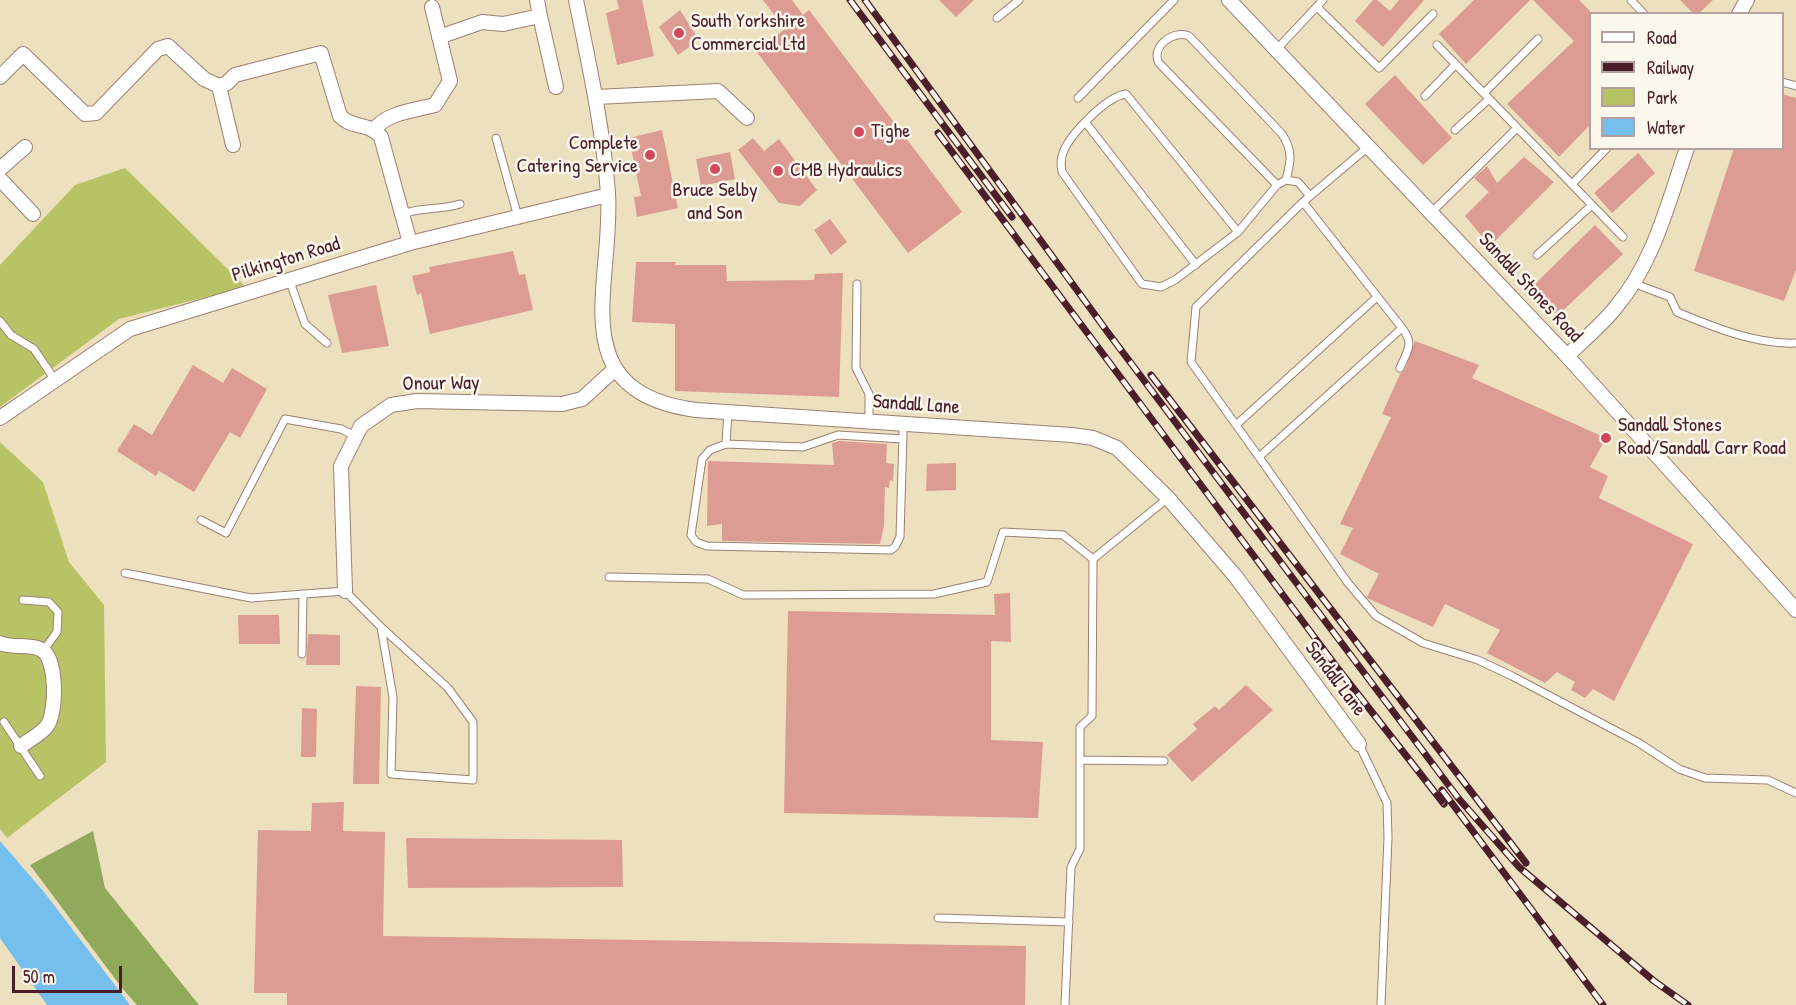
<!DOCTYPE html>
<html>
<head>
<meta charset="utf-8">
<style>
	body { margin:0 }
	#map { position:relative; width:1796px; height:1005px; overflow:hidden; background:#ece0be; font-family:"Patrick Hand",sans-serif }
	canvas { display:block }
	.legend { position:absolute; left:1589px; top:12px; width:195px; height:138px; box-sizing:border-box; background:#fbf7ec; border:2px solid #b4a19f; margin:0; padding:8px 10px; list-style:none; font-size:18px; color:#4a1f2b }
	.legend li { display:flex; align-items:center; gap:12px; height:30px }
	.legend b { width:30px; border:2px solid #b4a19f }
	.scale { position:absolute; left:12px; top:966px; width:110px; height:27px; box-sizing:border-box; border:3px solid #4a1f2b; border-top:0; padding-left:8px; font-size:18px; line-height:21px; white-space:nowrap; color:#4a1f2b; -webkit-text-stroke:4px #fbf7ec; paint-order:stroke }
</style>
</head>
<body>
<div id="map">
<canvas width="1796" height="1005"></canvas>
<ul class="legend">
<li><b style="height:8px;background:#fff"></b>Road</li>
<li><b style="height:8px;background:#4a1f2b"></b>Railway</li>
<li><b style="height:16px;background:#b7c365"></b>Park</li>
<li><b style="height:16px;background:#74bfed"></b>Water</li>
</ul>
<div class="scale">50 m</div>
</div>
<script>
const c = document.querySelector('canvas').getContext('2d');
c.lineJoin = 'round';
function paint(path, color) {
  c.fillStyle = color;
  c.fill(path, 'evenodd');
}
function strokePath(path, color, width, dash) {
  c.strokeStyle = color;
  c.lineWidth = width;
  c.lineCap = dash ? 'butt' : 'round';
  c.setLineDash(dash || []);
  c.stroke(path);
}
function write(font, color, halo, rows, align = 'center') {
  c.font = font + ' "Patrick Hand",sans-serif';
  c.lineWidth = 5;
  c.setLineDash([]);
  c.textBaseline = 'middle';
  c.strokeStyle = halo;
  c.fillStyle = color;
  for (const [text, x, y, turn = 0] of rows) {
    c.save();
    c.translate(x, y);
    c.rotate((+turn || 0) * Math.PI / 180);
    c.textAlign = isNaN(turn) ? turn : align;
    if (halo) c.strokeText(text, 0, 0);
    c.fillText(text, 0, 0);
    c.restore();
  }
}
const green = new Path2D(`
	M125,168L246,287L119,319L0,407V265L75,185Z
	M0,442L43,482L69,562L104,605L106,762L7,838L0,829Z`);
const forest = new Path2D(`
	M93,831L105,888L199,1005H137L122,988L30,865Z`);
const water = new Path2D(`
	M0,841L44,892L130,1005H47L0,938Z`);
const building = new Path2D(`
	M617,0H642L654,56L617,65L606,13L619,9Z
	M763,0H792L803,15L809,10L962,212L908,253L756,51L785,29Z
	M939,0H974L956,17Z
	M1373,0H1377L1390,11L1399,0H1424L1383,47L1355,21Z
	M1474,0H1530L1466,64L1439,34Z
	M1533,0H1579L1590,11V125L1559,157L1507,104L1574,41Z
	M1680,0H1713L1698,14H1694Z
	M680,10L699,40L678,55L659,27Z
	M1395,75L1452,138L1423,165L1365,104Z
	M1782,94L1796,98V270L1784,301L1694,271L1734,148H1782Z
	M662,130L678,208L637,217L634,197L641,196L629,138Z
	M753,138L764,151L779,139L817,190L800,206L779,203L738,150Z
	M730,152L735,179L701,186L696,159Z
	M1638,153L1655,173L1612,213L1594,193Z
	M1524,157L1554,182L1490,246L1465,216L1489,192L1474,178L1487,166L1497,183Z
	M830,219L847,242L831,255L814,230Z
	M1595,225L1623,254L1557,316L1533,286Z
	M513,251L519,275L525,274L533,310L430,334L421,293L417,295L412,276L430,272L429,267Z
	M636,262H676L675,265H726L727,281L814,280L815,274L843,273L839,397L675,391V324L632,322Z
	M376,285L389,346L342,353L328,295Z
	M1415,341L1479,365L1472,378L1606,438L1590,467L1608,476L1599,498L1693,544L1614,701L1593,689L1585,698L1571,690L1575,682L1557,672L1545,683L1487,653L1500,630L1445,604L1433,627L1369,599L1367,597L1379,574L1340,554L1353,528L1340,524L1391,417L1382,414L1400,374L1405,370Z
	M193,365L223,383L232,368L267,389L240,438L230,432L194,492L159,471L156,476L117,451L134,424L152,435Z
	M839,441L887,444L886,463L894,464L893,481L890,480L889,488L885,487L884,526L880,544L722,541V524L707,526L708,461L834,465L832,443Z
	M956,463V490L926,491L927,464Z
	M1010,593L1011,642L991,641V740L1043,742L1038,818L784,813L788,611L995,615L994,594Z
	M238,615H279L280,644H239Z
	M308,634L340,635V665H306Z
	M1246,685L1273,710L1192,782L1167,755L1197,729L1193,724L1215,706L1219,710Z
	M356,686L381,687L379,784H353Z
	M302,708L317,709L316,757H301Z
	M344,802L343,831L385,832L383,936L1026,946L1025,1005H287V993H254L258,830L311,831L312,803Z
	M406,838L622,840L623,887L408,888Z`);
const lane = new Path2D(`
	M1631,0L1644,14
	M1317,7L1379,68L1433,14
	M997,18L1019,0
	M1437,45L1623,237
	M1276,50L1323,0
	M1782,82L1796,86
	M1484,93L1538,39
	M1425,96L1456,64
	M1078,98L1174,0
	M1086,123L1196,265
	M1455,130L1489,99
	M496,138L518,217
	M1572,184L1607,148
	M1277,185L1159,63C1150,47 1174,29 1189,36L1282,134C1293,151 1291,161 1286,180
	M1303,202L1402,328L1259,457L1191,362L1196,307L1303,202L1368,147
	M1432,212L1517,128
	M402,214C421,207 441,210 460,204
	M1238,232L1126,94C1107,96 1069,135 1063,153C1060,160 1061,166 1062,172L1142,284L1161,287L1175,280L1238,232L1277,185L1286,180L1298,182L1310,196
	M1537,255L1592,205
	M289,279L305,324L327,343
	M1633,283L1670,297L1677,312C1713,327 1757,345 1796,343
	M857,284L856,368L869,394V422
	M0,321L11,335L34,349L55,380
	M1400,368C1407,351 1415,344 1402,328
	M1236,425L1377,297
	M903,439L838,435L803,447L726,444L710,450L702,459L691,535L696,542L707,546L891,550L895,547L900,537L903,434V424
	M726,444L728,412
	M1259,457L1348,583L1376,616L1423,643L1478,660L1512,676L1639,743L1679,769L1705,778L1768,780L1796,793
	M201,520L226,533L285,419L341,429L355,436
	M125,573L251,598L345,591L381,627L393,697L391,774L473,780V722L448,688L381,627
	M609,577L708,579L743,595L934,594L987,582L1003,532L1063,535L1093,559
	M23,600L49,602L58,612L57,632L43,651
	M302,654L303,594
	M4,722L40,776
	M1359,744L1387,803L1388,838L1381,1005
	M1080,760L1164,761
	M938,918L1069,922
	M1065,1005L1071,867L1080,849V727L1092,716L1093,559L1168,498`);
const street = new Path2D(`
	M537,0L540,16
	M576,0C589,64 603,128 608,193C614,285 560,392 696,410L1072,435L1093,438L1117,448L1168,498L1236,577L1359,744
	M1229,0L1567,356L1796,610
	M1739,14L1747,0
	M439,37L482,22L503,24L540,16L556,87
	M0,77L23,54L85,114L96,113L158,49L168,46L204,79L219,86L233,145
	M219,86L227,83L235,75L321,53L340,116C352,129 369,122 381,137L410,243
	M596,97L718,91L747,118
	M375,129C386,113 416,110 435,105L450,81L432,7
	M0,169L25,147
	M0,179L33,214
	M1567,356C1583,340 1602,325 1616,307C1654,262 1668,203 1687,148
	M0,418L130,329L410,243L608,195
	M345,591L341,466L361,426L391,405L417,401L562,404L582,399L615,369
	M0,643C13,649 29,643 42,650C57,659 57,713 47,726C41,734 29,740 21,746`);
const rail = new Path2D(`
	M850,0L1012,217
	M865,0L1109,334L1459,799L1519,867L1654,981L1688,1005
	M938,133L1339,670L1444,804
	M1151,375L1526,863
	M1442,790L1603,1005`);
const markers = [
	[679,33,6,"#d1495b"],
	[859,132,6,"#d1495b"],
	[650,155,6,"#d1495b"],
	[715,169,6,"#d1495b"],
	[778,171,6,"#d1495b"],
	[1606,438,6,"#d1495b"]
];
const poiNames = [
	["South Yorkshire",691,22],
	["Commercial Ltd",691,45],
	["Tighe",871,132],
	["Complete",638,144,"right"],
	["Catering Service",638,167,"right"],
	["CMB Hydraulics",790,171],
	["Bruce Selby",715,191,"center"],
	["and Son",715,214,"center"],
	["Sandall Stones",1618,426],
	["Road/Sandall Carr Road",1618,449]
];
const streetNames = [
	["Pilkington Road",286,260,-17],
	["Sandall Stones Road",1530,288,47],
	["Onour Way",441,384,-1],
	["Sandall Lane",916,405,4],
	["Sandall Lane",1335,679,53]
];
paint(green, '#b7c365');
paint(forest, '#91a95a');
paint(water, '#74bfed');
paint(building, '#dc9c93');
strokePath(lane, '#9b8074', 9);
strokePath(street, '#9b8074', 16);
strokePath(lane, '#fff', 7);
strokePath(street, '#fff', 14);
strokePath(rail, '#4a1f2b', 7);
strokePath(rail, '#fbf7ec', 4.5, [14]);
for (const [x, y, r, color] of markers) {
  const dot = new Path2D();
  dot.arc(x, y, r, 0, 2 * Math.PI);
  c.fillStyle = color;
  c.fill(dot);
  strokePath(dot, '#fbf7ec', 2);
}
write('20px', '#4a1f2b', '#fbf7ec', poiNames, 'left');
write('20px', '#4a1f2b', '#fbf7ec', streetNames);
</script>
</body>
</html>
